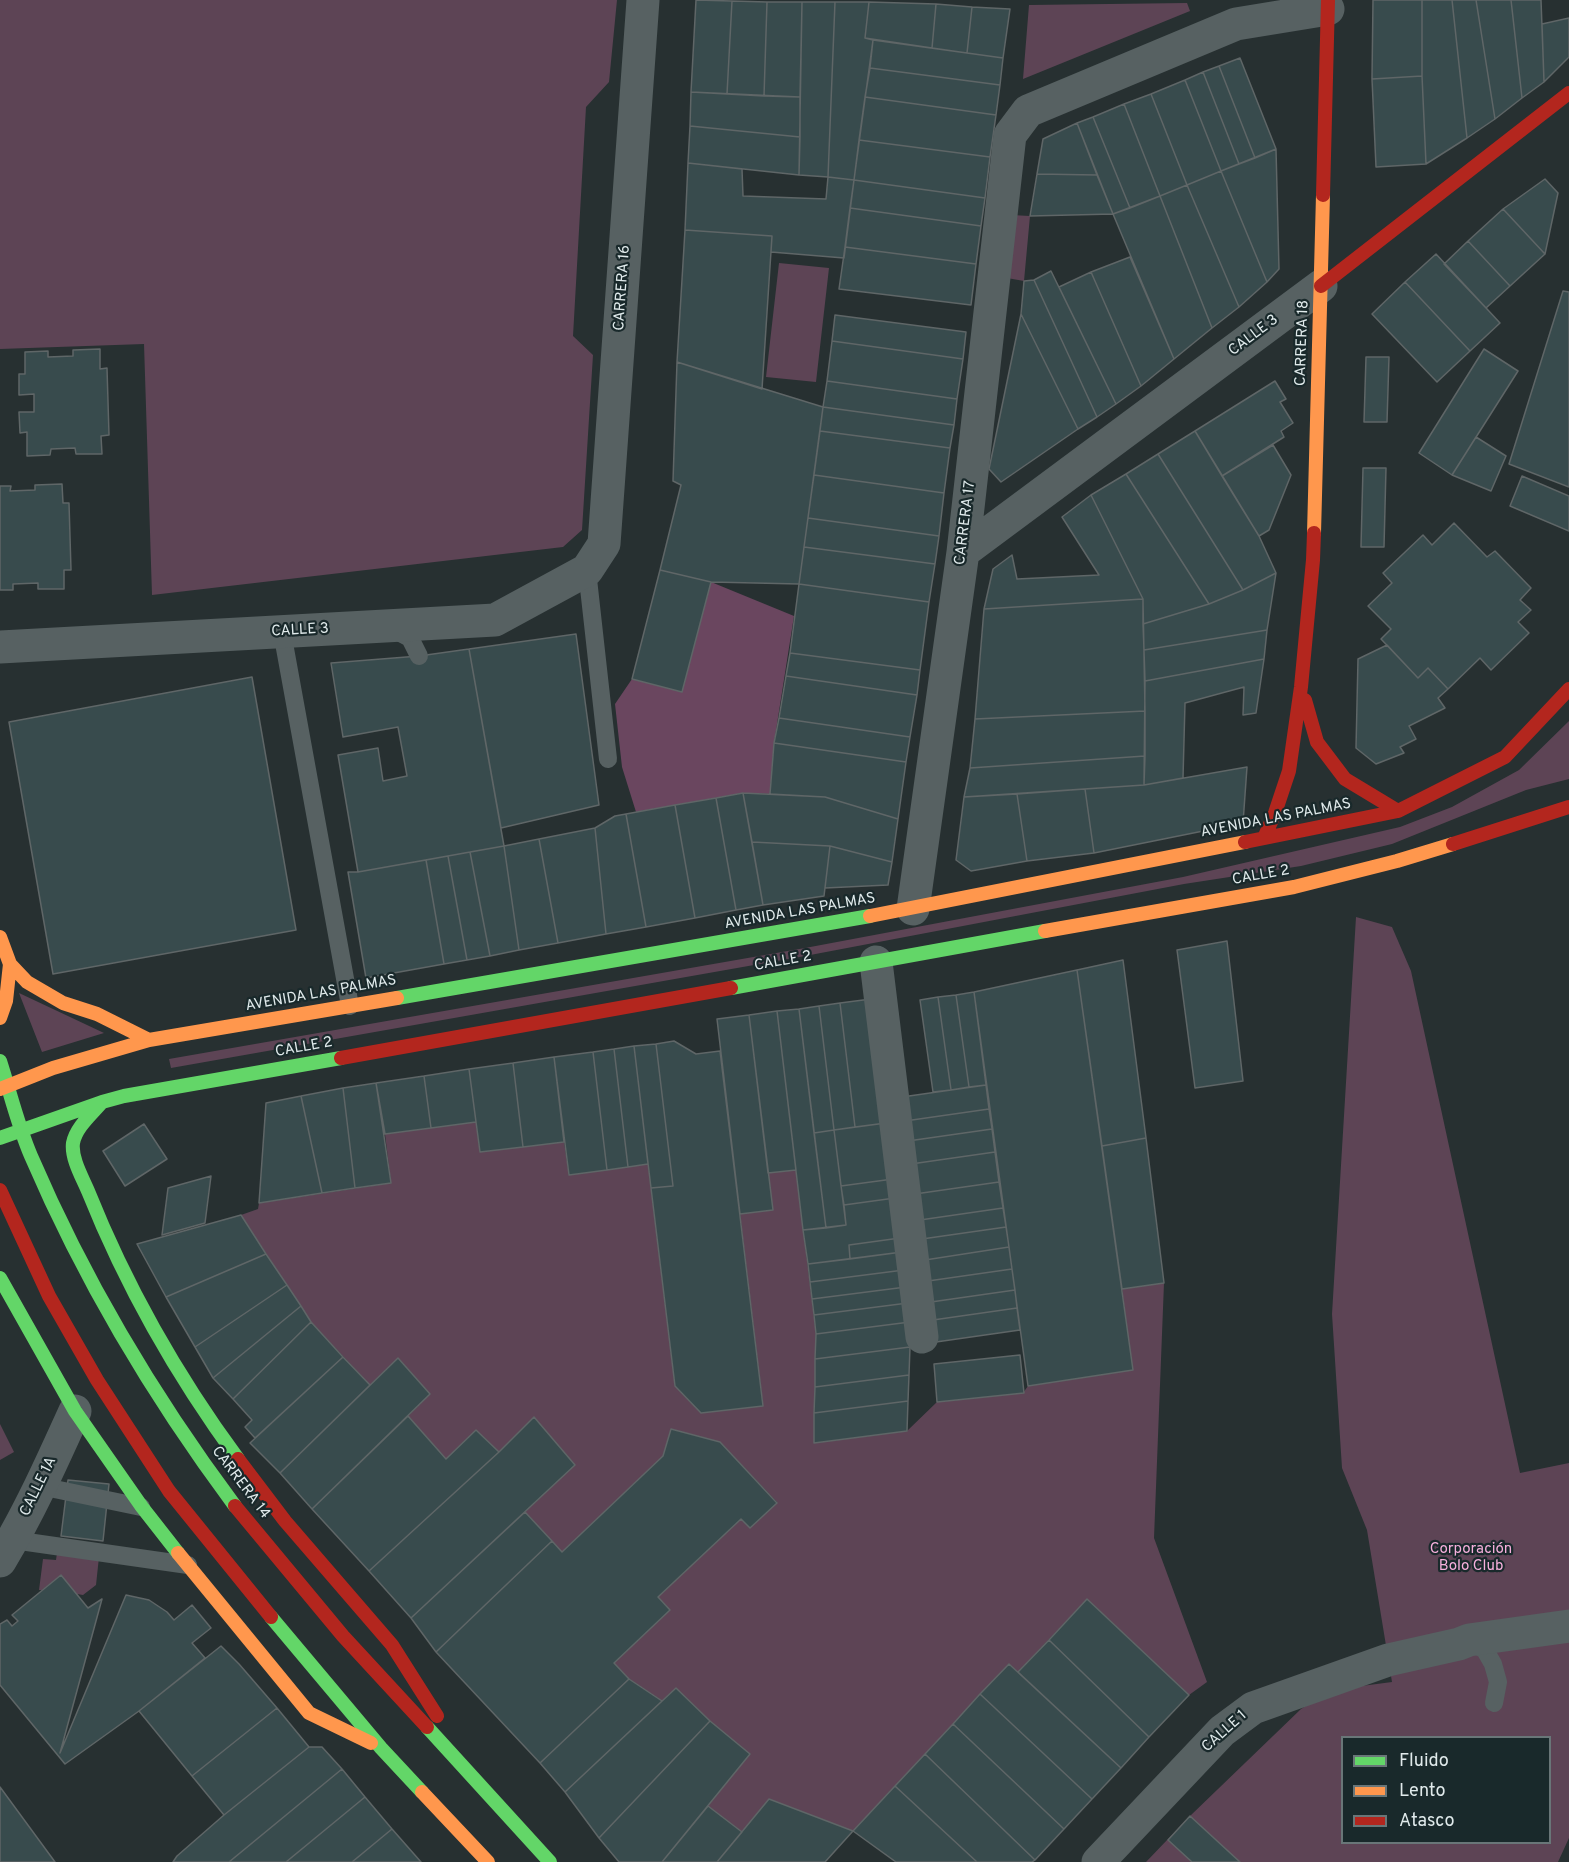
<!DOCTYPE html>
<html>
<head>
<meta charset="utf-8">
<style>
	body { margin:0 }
	#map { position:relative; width:1569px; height:1862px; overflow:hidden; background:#273031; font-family:Overpass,sans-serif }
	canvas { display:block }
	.legend { position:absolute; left:1341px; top:1736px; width:210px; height:108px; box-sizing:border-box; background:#19292b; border:2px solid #697678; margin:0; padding:8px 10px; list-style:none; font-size:18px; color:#e0eaeb }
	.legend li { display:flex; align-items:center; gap:12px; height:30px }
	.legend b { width:30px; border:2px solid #697678 }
</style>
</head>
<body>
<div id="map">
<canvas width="1569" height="1862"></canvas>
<ul class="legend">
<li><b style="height:8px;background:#63d668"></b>Fluido</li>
<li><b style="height:8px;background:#ff974d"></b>Lento</li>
<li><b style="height:8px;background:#b3261e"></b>Atasco</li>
</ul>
</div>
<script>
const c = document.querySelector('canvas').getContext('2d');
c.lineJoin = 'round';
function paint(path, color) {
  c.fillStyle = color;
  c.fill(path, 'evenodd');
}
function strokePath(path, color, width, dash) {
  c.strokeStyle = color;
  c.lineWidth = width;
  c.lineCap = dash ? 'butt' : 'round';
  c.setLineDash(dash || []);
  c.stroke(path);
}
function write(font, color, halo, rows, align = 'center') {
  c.font = font + ' Overpass,sans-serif';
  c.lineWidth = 4.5;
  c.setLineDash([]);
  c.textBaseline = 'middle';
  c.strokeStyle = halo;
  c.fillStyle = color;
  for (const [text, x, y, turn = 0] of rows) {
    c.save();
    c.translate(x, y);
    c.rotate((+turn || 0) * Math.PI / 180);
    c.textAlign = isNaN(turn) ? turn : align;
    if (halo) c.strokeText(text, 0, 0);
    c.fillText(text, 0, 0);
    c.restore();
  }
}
const green = new Path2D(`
	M0,0H617L609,82L586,107L573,336L593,355L582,530L563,547L152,595L144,344L0,349Z
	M1187,3L1190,11L1023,79L1029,5Z
	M1011,215L1030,216L1024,281L1007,278Z
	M779,263L829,268L816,382L766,377Z
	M1569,721V779L1526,790L1392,844L1301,866L1184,884L805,956L171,1068L169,1059L805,948L1183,877L1400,827L1452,807L1519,770Z
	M1356,917L1392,927L1411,971L1520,1473L1569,1463V1838L1558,1862H1146L1190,1816L1301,1709L1331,1690L1392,1682L1367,1530L1342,1468L1332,1314ZM1342,1738H1550V1842H1342Z
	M19,993L104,1033L42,1052Z
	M476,1122L480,1152L564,1142L569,1175L648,1164L675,1386L701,1413L763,1405L740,1214L772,1210L768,1173L796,1170L816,1334L814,1443L907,1431L937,1402L1023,1393L1028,1386L1132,1370L1122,1289L1164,1283L1154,1538L1207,1682L1189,1695L1087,1599L1018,1672L1009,1664L853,1831L769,1800L742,1832L708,1806L749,1754L710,1721L676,1688L662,1701L629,1679L614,1663L670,1610L658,1597L741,1519L750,1528L777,1502L720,1442L671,1429L663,1456L562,1552L525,1512L575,1465L534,1417L499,1452L476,1430L446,1459L408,1416L430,1394L398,1358L370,1385L311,1322L241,1215L258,1209L259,1203L391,1183L385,1134Z
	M0,1424L14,1452L0,1460Z
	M57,1553L99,1557L96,1585L83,1595L77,1594L61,1575L42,1590H39L43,1559L56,1560Z`);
const forest = new Path2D(`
	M711,582L794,616L774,743L770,794L743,793L636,812L622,767L615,704L632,679L682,691Z`);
const building = new Path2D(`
	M696,0L732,1L727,94L691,92Z
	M1373,0H1422V76L1372,79Z
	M1422,0H1452L1467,138L1426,164L1422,76Z
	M1452,0H1476L1495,119L1467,138Z
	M1476,0H1511L1522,98L1495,119Z
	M1511,0H1541L1544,82L1522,98Z
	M732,1L767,2L764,96L727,94Z
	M767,2H802L800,97L764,96Z
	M802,2H835L828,177L799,175Z
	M835,2H869L865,38L873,40L854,180L828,177Z
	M869,2L936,4L932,48L865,38Z
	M936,4L972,7L967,53L932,48Z
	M972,7L1010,9L1003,58L967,53Z
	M1569,18V57L1544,82L1542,24Z
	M873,40L1003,58L1000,85L870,68Z
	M1240,58L1276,149L1255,158L1219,66Z
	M1219,66L1255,158L1239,164L1203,72Z
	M870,68L1000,85L996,115L865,97Z
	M1203,72L1239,164L1221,171L1185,80Z
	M1422,76L1426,164L1376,167L1372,79Z
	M1185,80L1221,171L1187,185L1151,94Z
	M691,92L800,97V137L690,126Z
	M1151,94L1187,185L1160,196L1124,104Z
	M865,97L996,115L990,157L859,140Z
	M1124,104L1160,196L1130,208L1093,117Z
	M1093,117L1130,208L1113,214L1077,123Z
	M1077,123L1097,175L1037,174L1043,139Z
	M690,126L800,137L799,175L688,163Z
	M859,140L990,157L985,198L854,180Z
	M1276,149L1279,269L1267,282L1221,171Z
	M688,163L742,169L743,196L826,199L828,177L854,180L844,258L771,252L772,236L685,230Z
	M1221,171L1267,282L1239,307L1187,185Z
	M1037,174L1097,175L1113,214L1030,216Z
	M1545,179L1558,193L1545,254L1503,209Z
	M854,180L985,198L981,226L850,208Z
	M1187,185L1239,307L1212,328L1160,196Z
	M1160,196L1212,328L1174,359L1113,214Z
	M850,208L981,226L976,264L845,247Z
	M1503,209L1545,254L1510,286L1468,241Z
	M685,230L772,236L762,389L677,362Z
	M1468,241L1510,286L1486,308L1444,264Z
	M845,247L976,264L971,305L839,289Z
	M1436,254L1500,323L1470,351L1405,282Z
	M1130,257L1174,359L1141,386L1091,272Z
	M1051,271L1116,404L1097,417L1034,280Z
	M1091,272L1141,386L1116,404L1059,287Z
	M1034,280L1097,417L1078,429L1021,314L1024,281Z
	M1405,282L1470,351L1437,382L1372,314Z
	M1563,291L1569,292V487L1509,464Z
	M1021,314L1078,429L1001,482L989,469Z
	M835,315L966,332L963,359L832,341Z
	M832,341L963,359L957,399L827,381Z
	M100,349V369L107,368L109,435L101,436L102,454H76L75,448L51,449L50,455L27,456V432L20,433L19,412H34V394L19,395V374H25V352L48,351V357L73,356V350Z
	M1484,349L1518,371L1452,475L1419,453Z
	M1366,357H1389L1387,422H1364Z
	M677,362L823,407L799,584L711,582L660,570L681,485L673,481Z
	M827,381L957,399L954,425L823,407Z
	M1275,381L1286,399L1280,402L1293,423L1281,431L1284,437L1222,476L1195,431Z
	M823,407L954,425L950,448L820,431Z
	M820,431L950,448L944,493L814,475Z
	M1195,431L1259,536L1276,573L1243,590L1158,454Z
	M1476,437L1506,456L1491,491L1452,475Z
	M1273,445L1291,475L1269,530L1259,536L1222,476Z
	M1158,454L1243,590L1209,604L1126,474Z
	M1363,468H1386L1384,547H1361Z
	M1126,474L1209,604L1143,624V599L1091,495Z
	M814,475L944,493L939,536L808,518Z
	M1522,476L1569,496V531L1510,506Z
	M62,484L63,503H69L71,570H64V589H38V583L13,584V590H0V486H11L10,491L35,490V485Z
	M1091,495L1143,599L984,609L993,569L1012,555L1017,579L1099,575L1062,517Z
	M808,518L939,536L935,564L804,547Z
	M1454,523L1487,557L1495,551L1531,588L1520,600L1531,610L1518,622L1529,633L1491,670L1480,658L1448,689L1428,668L1418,678L1381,639L1391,629L1368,606L1392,583L1383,573L1423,535L1432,545Z
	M804,547L935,564L929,602L799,584Z
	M660,570L711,582L682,692L632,679Z
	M1276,573L1267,630L1144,650L1143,624L1209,604L1243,590Z
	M799,584L929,602L920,670L790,653Z
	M1143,599L1145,711L975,719L984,609Z
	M1267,630L1264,659L1145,681L1144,650Z
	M576,634L599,805L501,828L469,649Z
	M1387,645L1418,678L1428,668L1448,689L1438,698L1445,708L1409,726L1416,739L1400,747L1404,753L1376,764L1356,748L1358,659Z
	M469,649L504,846L358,872L338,755L378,748L383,781L407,776L398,727L343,737L331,663L419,656Z
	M790,653L920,670L917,695L786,676Z
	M1264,659L1256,713L1243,715L1244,687L1185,703L1183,778L1144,785L1145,681Z
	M786,676L917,695L910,737L779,718Z
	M252,677L296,930L53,974L9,722Z
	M1145,711V756L970,768L975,719Z
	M779,718L910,737L906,762L774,743Z
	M774,743L906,762L898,819L825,797L770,794Z
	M1145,756L1144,785L964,797L970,768Z
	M1247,767L1243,823L1094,853L1085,789L1144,785Z
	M1085,789L1094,853L1027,861L1017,794Z
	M743,793L763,905L736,910L716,798Z
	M743,793L825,797L898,819L892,862L830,846L752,842Z
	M1017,794L1027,861L971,871L956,860L964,797Z
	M716,798L736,910L695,918L675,805Z
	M675,805L695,918L646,927L626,814Z
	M626,814L646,927L606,934L595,828L615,816Z
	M595,828L606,934L558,943L539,839Z
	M539,839L558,943L519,950L504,846Z
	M752,842L830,846L824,896L763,905Z
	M504,846L519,950L490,956L470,852Z
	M830,846L892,862L888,885L825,888Z
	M470,852L490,956L467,960L448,856Z
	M448,856L467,960L444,964L426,860Z
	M426,860L444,964L366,978L348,872H358Z
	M1227,941L1243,1081L1195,1088L1177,950Z
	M1123,960L1146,1138L1102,1146L1077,970Z
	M1077,970L1133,1370L1028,1386L974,992Z
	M974,992L986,1085L969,1087L956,995Z
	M956,995L969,1087L951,1090L938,997Z
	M938,997L951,1090L933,1092L920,1000Z
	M871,999L886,1123L855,1127L840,1003Z
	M840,1003L855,1127L834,1130L819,1006Z
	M819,1006L834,1130L814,1133L799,1009Z
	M799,1009L826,1228L803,1230L777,1011Z
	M777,1011L796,1170L768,1173L749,1015Z
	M749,1015L773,1210L740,1214L717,1019Z
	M674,1041L696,1054L720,1051L763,1406L701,1413L675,1386L651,1188L673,1186L656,1044Z
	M656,1044L673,1186L651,1188L634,1046Z
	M634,1046L648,1164L628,1167L614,1049Z
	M614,1049L628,1167L607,1170L593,1052Z
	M593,1052L607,1170L569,1175L554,1057Z
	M554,1057L564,1142L523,1147L513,1063Z
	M513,1063L523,1147L480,1152L469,1069Z
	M469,1069L476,1122L431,1128L424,1076Z
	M424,1076L431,1128L385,1134L376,1083Z
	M376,1083L391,1183L355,1188L343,1088Z
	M986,1085L989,1109L905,1121L902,1097Z
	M343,1088L355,1188L322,1193L301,1096Z
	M301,1096L322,1193L259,1203L266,1103Z
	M989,1109L992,1129L908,1141L905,1121Z
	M886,1123L893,1179L841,1186L834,1130Z
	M144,1124L167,1159L125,1186L103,1151Z
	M992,1129L995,1152L911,1164L908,1141Z
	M834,1130L846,1225L826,1228L814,1133Z
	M1146,1138L1164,1283L1122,1289L1102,1146Z
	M995,1152L999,1182L915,1194L911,1164Z
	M211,1176L205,1223L162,1235L168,1188Z
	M893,1179L895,1198L844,1205L841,1186Z
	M999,1182L1003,1208L920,1220L915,1194Z
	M895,1198L900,1238L849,1245L850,1259L808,1264L803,1230L846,1225L844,1205Z
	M1003,1208L1006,1227L922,1239L920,1220Z
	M241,1215L266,1254L166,1297L137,1244Z
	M1006,1227L1009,1247L925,1260L922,1239Z
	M900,1238L902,1252L850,1259L849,1245Z
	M1009,1247L1012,1269L928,1281L925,1260Z
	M902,1252L904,1270L810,1282L808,1264Z
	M266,1254L287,1285L195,1347L166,1297Z
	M1012,1269L1015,1290L931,1302L928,1281Z
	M904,1270L906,1287L812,1299L810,1282Z
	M287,1285L301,1306L213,1378L195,1347Z
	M906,1287L908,1303L814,1315L812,1299Z
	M1015,1290L1017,1308L933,1320L931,1302Z
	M908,1303L910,1322L816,1334L814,1315Z
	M301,1306L311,1322L233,1399L213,1378Z
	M1017,1308L1020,1330L936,1342L933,1320Z
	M311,1322L343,1357L255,1438L245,1427L252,1420L233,1399Z
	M910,1322V1347L815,1359L816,1334Z
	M910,1347L909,1375L815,1387V1359Z
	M1020,1355L1024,1393L937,1402L934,1364Z
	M343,1357L370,1385L280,1473L250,1443Z
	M398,1358L430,1394L312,1509L280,1473Z
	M909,1375L908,1401L814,1413L815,1387Z
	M908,1401L907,1431L814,1443V1413Z
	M408,1416L446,1459L476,1430L499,1452L369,1571L312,1509Z
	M534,1417L575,1465L411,1618L369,1571L499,1452Z
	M671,1429L720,1442L777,1503L750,1528L741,1519L658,1597L670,1610L614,1663L629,1679L540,1763L436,1652L552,1541L562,1552L663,1456Z
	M68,1480L109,1484L103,1541L61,1536Z
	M525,1512L552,1541L436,1652L411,1618Z
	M61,1575L88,1608L102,1599L60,1753L126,1595L149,1600L167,1612L174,1620L192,1605L211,1628L192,1643L205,1658L139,1711L65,1764L0,1685V1624L7,1620L12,1626L18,1621L12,1615Z
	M1087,1599L1189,1695L1149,1737L1049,1640Z
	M1049,1640L1149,1737L1121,1768L1018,1672Z
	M221,1646L239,1664L277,1708L192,1776L139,1711Z
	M1009,1664L1121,1768L1092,1799L980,1694Z
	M629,1679L662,1701L565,1792L540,1763Z
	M676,1688L710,1721L599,1838L565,1792Z
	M980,1694L1092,1799L1064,1829L953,1724Z
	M277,1708L309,1747L224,1815L192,1776Z
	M710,1721L750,1754L662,1862H619L599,1838Z
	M953,1724L1064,1829L1035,1860L925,1754Z
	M309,1747H322L342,1769L229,1862H173L177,1856L224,1815Z
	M925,1754L1035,1860L1032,1862H977L895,1786Z
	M342,1769L365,1797L286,1862H229Z
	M895,1786L977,1862H896L853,1831Z
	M0,1787L55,1862H0Z
	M365,1797L392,1829L352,1862H286Z
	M769,1799L853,1831L825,1862H717Z
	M708,1806L742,1832L717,1862H662Z
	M1190,1816L1240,1862H1192L1168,1840Z
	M392,1829L421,1862H352Z`);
const lane = new Path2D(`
	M587,570L608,759
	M391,628L410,638L419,656
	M282,632L350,1006
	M40,1486L141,1507
	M13,1540L188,1565
	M1469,1640L1485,1650L1493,1664L1498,1682L1494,1703`);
const street = new Path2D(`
	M963,552L1321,286
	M0,647L495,620L587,570L604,544L643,0
	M913,909L963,552L1010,135L1028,111L1236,24L1328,9
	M876,962L922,1337
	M0,1561C29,1513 52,1462 75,1411
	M1098,1862L1222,1731L1253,1708L1388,1660L1459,1644L1469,1640L1569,1626`);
const fast = new Path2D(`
	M731,988L1045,931
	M397,998L870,916
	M0,1061C10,1092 18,1126 31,1156C85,1282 153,1396 235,1506
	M102,1102C92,1114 76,1127 73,1143C71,1158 82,1177 88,1191C126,1286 177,1376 238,1459
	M0,1138L102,1102L124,1096L341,1058
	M0,1278L75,1411L142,1507L178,1553
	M271,1617L381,1748L422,1792
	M427,1727L550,1862`);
const slow = new Path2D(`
	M1314,533L1323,195
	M870,916L1245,842
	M1045,931L1294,887L1397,861L1453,844
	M0,937L10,964L27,982L63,1003L97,1014L149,1040
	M0,1018L6,1001L10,964
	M0,1089L53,1068L149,1040L397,998
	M178,1553L309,1713L371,1743
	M422,1792L488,1862`);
const jam = new Path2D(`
	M1323,195L1328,0
	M1321,286L1569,93
	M1305,700L1317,742L1345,779L1398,811
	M1264,838L1275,813L1289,771L1301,687L1313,560L1314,533
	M1245,842L1398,811L1505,757L1569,689
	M1453,844L1569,807
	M341,1058L731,988
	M0,1190L49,1296L97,1380L169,1491L271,1617
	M238,1459L285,1521L392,1645L437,1716
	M235,1506L343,1636L427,1727`);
const streetNames = [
	["CARRERA 16",623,288,-86],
	["CALLE 3",1254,336,-37],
	["CARRERA 18",1303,343,-88],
	["CARRERA 17",966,523,-83],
	["CALLE 3",300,631,-3],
	["AVENIDA LAS PALMAS",1276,819,-11],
	["CALLE 2",1261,876,-10],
	["AVENIDA LAS PALMAS",800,912,-10],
	["CALLE 2",783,962,-10],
	["AVENIDA LAS PALMAS",321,994,-10],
	["CALLE 2",304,1048,-10],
	["CARRERA 14",240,1483,53],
	["CALLE 1A",39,1487,-64],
	["CALLE 1",1225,1732,-42]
];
const parkNames = [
	["Corporación",1471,1550],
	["Bolo Club",1471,1567]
];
paint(green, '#5d4455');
paint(forest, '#6a465f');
paint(building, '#384b4d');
strokePath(building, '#5f6667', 1.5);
strokePath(lane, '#576162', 18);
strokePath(street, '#576162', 33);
strokePath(fast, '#63d668', 14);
strokePath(slow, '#ff974d', 14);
strokePath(jam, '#b3261e', 14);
write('15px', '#e0eaeb', '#19292b', streetNames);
write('15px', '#f7b0dd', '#19292b', parkNames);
</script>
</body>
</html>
